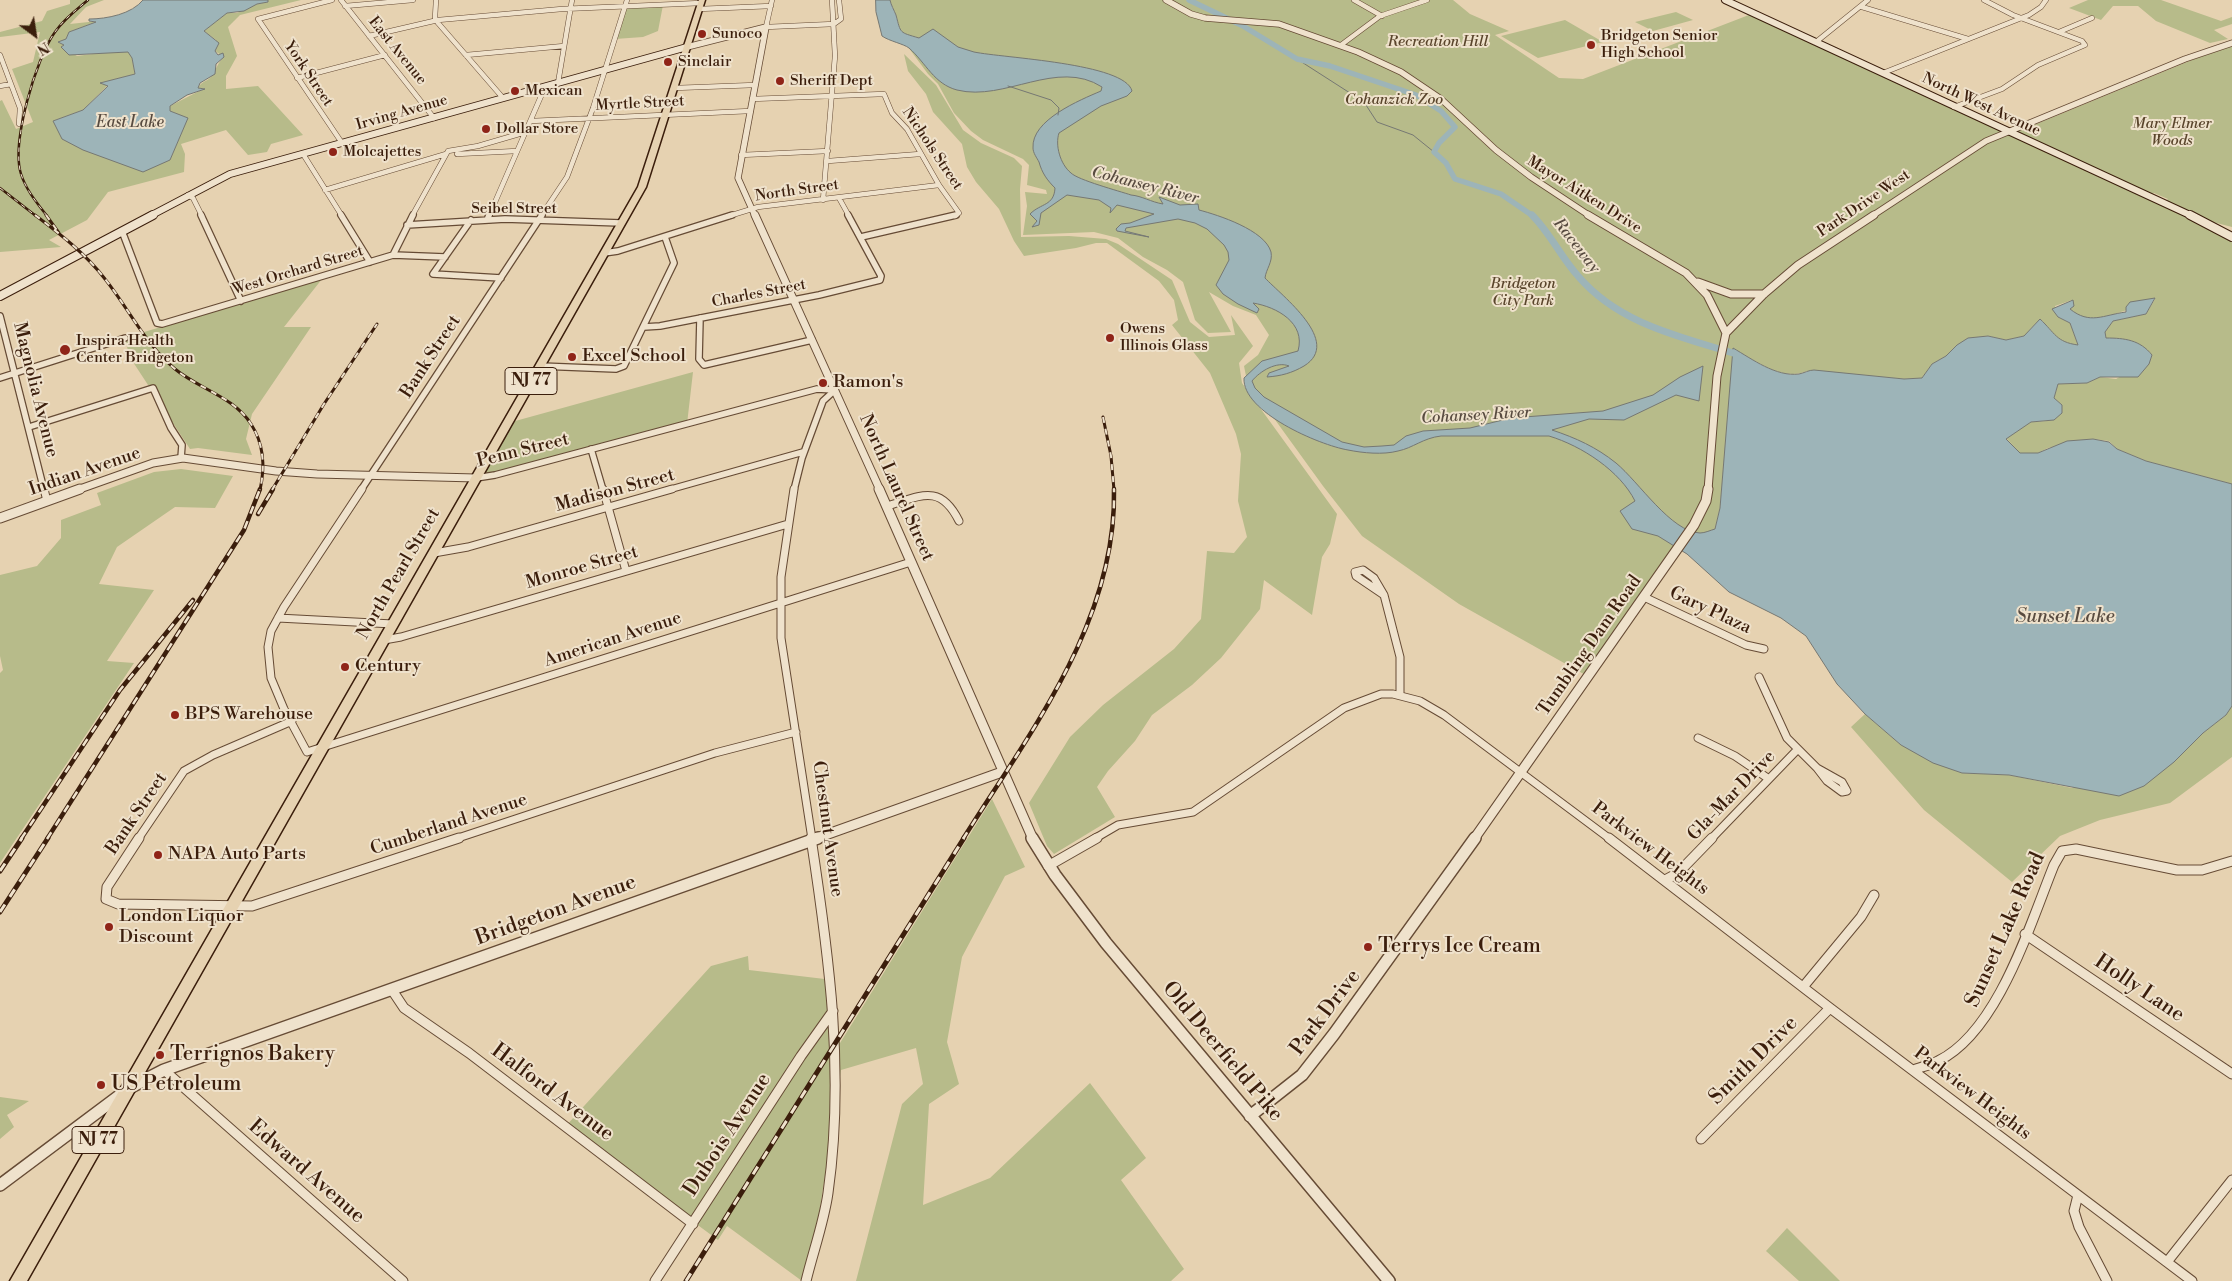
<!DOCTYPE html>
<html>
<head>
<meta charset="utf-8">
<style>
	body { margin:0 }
	#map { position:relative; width:2232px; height:1281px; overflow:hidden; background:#e6d2b1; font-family:"Libre Bodoni",serif }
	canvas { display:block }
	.north { position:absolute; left:10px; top:10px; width:50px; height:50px; -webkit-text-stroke:4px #efe2cc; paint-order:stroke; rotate:149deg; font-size:14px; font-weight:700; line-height:20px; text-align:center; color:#3b1e0c }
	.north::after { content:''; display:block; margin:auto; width:18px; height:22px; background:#3b1e0c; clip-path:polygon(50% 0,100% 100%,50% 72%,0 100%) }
</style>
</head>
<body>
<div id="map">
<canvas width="2232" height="1281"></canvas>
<div class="north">N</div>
</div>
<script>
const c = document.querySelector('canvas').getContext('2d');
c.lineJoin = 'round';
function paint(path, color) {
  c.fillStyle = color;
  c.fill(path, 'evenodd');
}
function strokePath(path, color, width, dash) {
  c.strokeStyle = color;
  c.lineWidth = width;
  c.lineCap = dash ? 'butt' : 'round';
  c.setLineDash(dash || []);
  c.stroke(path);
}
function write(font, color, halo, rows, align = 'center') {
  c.font = font + ' "Libre Bodoni",serif';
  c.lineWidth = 4;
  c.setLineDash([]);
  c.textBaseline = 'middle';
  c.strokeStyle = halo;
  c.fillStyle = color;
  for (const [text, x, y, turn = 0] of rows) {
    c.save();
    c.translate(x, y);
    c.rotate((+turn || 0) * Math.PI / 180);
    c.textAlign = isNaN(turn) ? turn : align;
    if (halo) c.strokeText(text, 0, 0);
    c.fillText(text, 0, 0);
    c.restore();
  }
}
const green = new Path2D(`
	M70,0H104L86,7L70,24L98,21L69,32L66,39L59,42L64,45L61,47L77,56L114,51H128L132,58L135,74L101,83L108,85L83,110L53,121L170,160L187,118L169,111L170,106L203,89L198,88C201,82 205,82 210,78C216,71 217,63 224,57L215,51L216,40L204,31L227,13H237L257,4L268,2V0H301L240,15L228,27L237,56L226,76V89L258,86L303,135L271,144L267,152L248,155L226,130L181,144L185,154L184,172L108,192L87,220L49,240L61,247L0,252V101L2,100L16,129L33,122L12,69L33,62L40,32L0,37V32L42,21L47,11L70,4Z
	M890,0H1453L1470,14L1509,31L1495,35L1559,78L1583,79L1754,13L2201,222L2232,241V484L2146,461L2117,449L2109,441L2093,439L2048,448L2038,453H2020L2006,438L2031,422L2046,421L2062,405L2054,398L2058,384L2087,383L2100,377L2116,379L2150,360L2152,355C2143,343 2121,338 2106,338L2104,332L2113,321L2146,314L2155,299C2140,305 2098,323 2083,318C2078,317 2074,312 2070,309L2072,300L2055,306L2058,317L2070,323L2078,345C2056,343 2055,333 2040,319L2024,336L2006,340L1988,336L1957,345L1946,356L1932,364L1922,378L1904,379L1807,371C1783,382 1754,360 1734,349L1720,508L1715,529L1687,554L1679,549L1589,677L1459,604L1362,536L1323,486L1247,381L1244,366L1258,355L1269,335L1256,315L1233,306L1209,292L1231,332L1208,333L1195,320L1183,282L1167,270L1143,257L1118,238L1094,232L1023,235L1027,206L1025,192L1047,194L1046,190L1027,185L1029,165L1023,159L983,140L971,131L954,113L938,84L928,74L908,47L918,38C897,32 901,34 896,15C894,10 891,5 890,0Z
	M2088,0H2161L2221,21L2232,17V24L2214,30L2228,39L2210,43L2156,21L2138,6H2113L2101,20L2069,8Z
	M663,5L658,31L643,37L615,39L625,6Z
	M1676,12L1693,20L1653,31L1635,22Z
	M1565,20L1603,42L1538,58L1501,36Z
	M2232,46V227L2205,220L2165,201L2168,199L2154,193L2151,194L2017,132L2209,53Z
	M904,54L936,85L963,130L981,143L1014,158L1022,166L1020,189L1021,237L1069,236L1106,239L1118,244L1172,280L1190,322L1209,337L1235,335L1231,315L1253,346L1239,363L1242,383L1337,514L1330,544L1322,557L1312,615L1264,580L1260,609L1221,658L1192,685L1152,715L1135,741L1108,771L1097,787L1115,817L1054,854L1047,846L1029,803L1070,737L1103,705L1174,649L1201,619L1207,551L1234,553L1247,537L1238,501L1241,454L1236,434L1210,373L1172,325L1178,320L1174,300L1159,281L1107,243H1096L1076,248L1024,256L1014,241L999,209L976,182L967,167L962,144L933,112L926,94L908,71Z
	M322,279L284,327H311L252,414L246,439L252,455L198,448L190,449L131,359L124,338Z
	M693,372L687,424L476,478L508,423Z
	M181,469L233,476L215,508L175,507L117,547L99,584L154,590L107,661L134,663L0,863V673L3,670L0,656V575L37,566L61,538V520L101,505L97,493L154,472Z
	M2232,706V757L2170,803L2100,820L2060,836L2012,882L1924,810L1851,727L1865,714L1901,745L1962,773L2009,775L2072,788L2203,733L2226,715Z
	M992,799L1025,867L1005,876L962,957L947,1042L959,1084L929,1104L923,1205L990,1178L1090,1083L1146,1158L1121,1180L1184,1269L1171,1281H856L902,1104L923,1084L916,1048L841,1070L809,1281H802L727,1226L718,1240L565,1127L711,966L748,956L749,970L833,980L840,1043Z
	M0,1097L29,1101L7,1115L14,1127L0,1139Z
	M1787,1228L1840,1281H1799L1766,1251Z`);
const water = new Path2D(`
	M143,0H268V2L257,4L244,11L227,13L204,31L219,43L215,51L218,55L223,53L224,57L216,64L215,74L200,83L198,88L205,89L187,95L170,106V111L188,118L170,160L143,172L83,150L62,139L53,121L83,110L108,86L100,83L135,74L132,58L128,52L69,55L61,47L64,45L58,42L66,39L69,32L96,22L89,21V19C107,19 132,14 143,0Z
	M876,0H890C891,5 894,10 896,15C901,34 899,32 919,38L933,29L958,47L974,52C1003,58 1125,63 1132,91L1127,96L1101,106L1059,133C1055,145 1060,164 1071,173C1078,180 1119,191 1131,195C1142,196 1151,202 1163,204L1159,197L1180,205L1198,204L1199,210C1218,215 1265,230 1271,252C1273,262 1266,269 1265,278C1282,296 1343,342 1304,366C1292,373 1281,376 1267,377L1269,373L1289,366C1277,361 1260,371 1252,381L1255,388L1264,397L1342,442L1364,447L1382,446L1394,445L1406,436L1423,431L1470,428L1511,418L1603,411L1653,395L1680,377L1703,366L1699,401L1676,395L1624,420L1589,419L1552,430C1576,438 1596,447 1616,463C1639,482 1671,532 1700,533C1705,533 1711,530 1715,529L1720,508L1733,348C1752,359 1776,377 1799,374C1804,373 1809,370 1814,370L1904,379L1922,378L1932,364L1946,356L1957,345L1968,338L1988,336L2006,340L2024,336L2040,319C2055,333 2056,342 2078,345L2070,323L2058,317L2052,309L2073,300L2074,306L2070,309C2090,325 2103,315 2126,312V307L2130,302L2155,298L2146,314L2113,321L2105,332L2106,338C2125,338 2140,340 2152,355L2149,364L2138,377H2100L2087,383L2058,384L2054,398L2062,405V413L2054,420L2031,422L2006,439L2020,453H2038L2067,441L2093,439L2109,442L2117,449L2146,461L2232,484V706L2226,715L2203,733L2174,762L2144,786L2119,796L2009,775L1962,773L1933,763L1901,745L1865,714L1837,684L1806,636L1781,618L1729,592L1687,554L1658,536L1632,529L1620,511L1635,501C1620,471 1582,446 1549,436H1441C1423,438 1413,448 1398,451C1383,455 1363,453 1348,450C1319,445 1242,412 1244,378L1262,361L1298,351C1306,323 1277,307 1253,303L1259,309L1257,313L1238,304L1223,294L1216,285L1229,260L1228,252L1224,245L1207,229L1195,223L1178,219L1126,228L1125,231L1149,237L1117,231L1116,229L1121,224L1130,223L1154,214L1117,205L1110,213L1111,208L1099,200L1067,195L1041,213L1039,225L1032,227L1037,221L1030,214C1041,203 1054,206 1055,188C1047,180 1042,173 1039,162C1037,158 1033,153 1033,148C1031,120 1080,100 1101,91L1102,87C1057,58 1005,102 957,90C934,84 926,63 909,48C904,44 889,41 882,36L876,12Z`);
const stream = new Path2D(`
	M1297,59L1364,102L1377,122L1413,135L1434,152
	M1008,86L1051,100L1059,108L1058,115`);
const canalFar1 = new Path2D(`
	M1189,0L1243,26L1297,59L1330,66L1416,95L1441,111L1455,127L1439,143L1434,152L1446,163L1455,179L1501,194L1533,216`);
const canal = new Path2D(`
	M1532,215C1550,233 1561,257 1578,276C1618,323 1677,336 1733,353`);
const minorFar3 = new Path2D(`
	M332,0L258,19L342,143
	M341,0L434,118
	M436,0L435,18L438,23L503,98
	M772,0L766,27L834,24
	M1354,0L1382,16
	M345,6L413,0
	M1862,7L1968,39
	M699,9L771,6
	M834,24L841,19L839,0
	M2059,32L2092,18
	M369,36L438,20L562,9L701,3
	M1816,42L1868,0
	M1341,45L1380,16L1427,0
	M0,55L20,108L19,124
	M466,55L564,46
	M1883,73L2029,15L2041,7L2046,0
	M297,78L385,55
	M558,83L572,0
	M0,86L11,84
	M675,88L755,85
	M752,99L884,94L892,113L907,129L939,185L959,213L955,216
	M1954,107L2002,89L2038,65L2085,45L2082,41L2013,15L1984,0
	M531,121L750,111
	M303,154L342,216
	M457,154L517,151
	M741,155L828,151
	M828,161L920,154
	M325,190L446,154
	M188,195L193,198L202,216
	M839,198L849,216
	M823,200L835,56L832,0
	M412,216L448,151L478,146L526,132
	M489,216L545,87
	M541,216L567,177L593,108L627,0
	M729,216L758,207L939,185`);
const minorFar2 = new Path2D(`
	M201,215L241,301
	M341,215L370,262
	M471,220L433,274L501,278
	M487,220L489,215
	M407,225L505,219L621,223
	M122,231L157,323L162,324L393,255L445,257
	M861,237L956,215
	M604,253L618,251L732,215
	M393,255L413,215
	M0,316L44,490
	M700,318L699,359L704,365L812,340
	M644,327L660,326L819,295L880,280L881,276L848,215
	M540,366L616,369L624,366L674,263L665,237
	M0,378L125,338
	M29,427L153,388L171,428L182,445L181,458
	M591,449L603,490
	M476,478L495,475L817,389L835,390
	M361,490L542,215
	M668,490L803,452
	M794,490L802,458L823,401L835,390`);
const minorFar1 = new Path2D(`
	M44,489L47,501
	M362,489L284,607L271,631L268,647L271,678L284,709L307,752L911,562
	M603,489L626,571
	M794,489L781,577V638L812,839
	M887,506C921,496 940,483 959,521
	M434,553L468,547L672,489
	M1363,570L1374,578L1384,595L1356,576L1355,572Z
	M1384,595L1400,657V695
	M1644,597L1746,645L1764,649
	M278,618L393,624
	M384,640L401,637L788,524
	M1759,677L1787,738L1817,768
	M1698,738L1735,756L1769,779
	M1817,768L1842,782L1847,791L1842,792L1827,781Z
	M138,839L184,771L213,755L292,721
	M455,839L715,753L796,732
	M1094,839L1118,825L1193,812L1344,708L1381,694H1393L1420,701L1444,715L1610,839
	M1711,839L1797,750`);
const minor = new Path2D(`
	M139,838L107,887L106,899L118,904L252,906L459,838
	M1609,838L1830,1008L2192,1281
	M1048,866L1097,838
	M1665,880L1678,873L1712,838
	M2025,934L2232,1074
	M1803,987L1861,917L1874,895
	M392,990L404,1008L469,1053L693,1224
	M164,1070L403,1281
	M1913,1070C1921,1067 1931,1065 1938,1061C1998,1032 2030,924 2054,865L2062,851L2076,849L2177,870H2202L2232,861
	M1701,1139L1830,1008
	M2078,1195L2074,1211L2079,1227L2107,1281
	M2167,1262L2232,1180
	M655,1281L801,1056L833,1011
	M806,1281C813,1252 824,1222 828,1193C845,1073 829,956 811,838`);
const tertiaryFar3 = new Path2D(`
	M1166,0L1191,14L1205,18L1279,24L1358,52L1401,72L1441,99L1496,150L1531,177L1590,216
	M687,47L766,27L738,178L755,216
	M1872,216L1986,141L2185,59L2232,43`);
const tertiaryFar2 = new Path2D(`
	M755,215L880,490
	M1588,215L1686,273L1707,295L1726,333
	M1698,282L1731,294H1764
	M77,490L153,463L183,458L276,471L317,474L476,478
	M1708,490L1717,376L1726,333L1764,294L1798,265L1874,215`);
const tertiaryFar1 = new Path2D(`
	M879,489L1033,839
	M0,518L80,489
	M814,839L1002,772
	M1474,839L1694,525L1706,501L1708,489`);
const tertiary = new Path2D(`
	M1032,838L1055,875L1106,943L1389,1281
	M1250,1116L1302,1075L1334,1034L1475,838
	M0,1185L131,1087L164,1070L818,838`);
const secondaryFar1 = new Path2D(`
	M1725,0L2192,216
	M150,216L230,174L687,47`);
const secondary = new Path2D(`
	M2190,215L2232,237
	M0,296L153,215`);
const primary = new Path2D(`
	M699,0H705L646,187L27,1281H10L638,187Z`);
const railFar3 = new Path2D(`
	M0,188L36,216
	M47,216C37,203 26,190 21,174C11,143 36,58 55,32C64,19 76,10 88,0`);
const railFar2 = new Path2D(`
	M35,215C60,234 86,254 105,279C129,309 145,344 175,369C199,389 234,397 251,424C264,444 265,468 260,490
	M46,215L59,233
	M1103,417L1111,456L1114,490
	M272,490L324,404L377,324`);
const railFar1 = new Path2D(`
	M258,514L273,489
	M21,839L120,690L193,600
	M47,839L244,530L260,489
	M963,839C1030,732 1117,621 1114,489`);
const rail = new Path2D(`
	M0,871L22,838
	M0,912L48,838
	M686,1281L964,838`);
const markers = [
	[702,34,5,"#8f2418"],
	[1591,45,5,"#8f2418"],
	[668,62,5,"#8f2418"],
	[780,81,5,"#8f2418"],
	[515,91,5,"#8f2418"],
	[486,129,5,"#8f2418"],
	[333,152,5,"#8f2418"],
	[1110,338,5,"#8f2418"],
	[65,350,6,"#8f2418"],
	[572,357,5,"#8f2418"],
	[823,383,5,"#8f2418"],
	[345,667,5,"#8f2418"],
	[175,715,5,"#8f2418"],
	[158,855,5,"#8f2418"],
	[109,927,5,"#8f2418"],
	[1368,947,5,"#8f2418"],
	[160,1055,5,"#8f2418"],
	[101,1085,5,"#8f2418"]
];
const farPoinames = [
	["Sunoco",712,34],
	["Bridgeton Senior",1601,36],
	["High School",1601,53],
	["Sinclair",678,62],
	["Sheriff Dept",790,81],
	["Mexican",525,91],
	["Dollar Store",496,129],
	["Molcajettes",343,152],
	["Owens",1120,329],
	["Illinois Glass",1120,346],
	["Inspira Health",76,341],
	["Center Bridgeton",76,358]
];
const farParknames = [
	["Recreation Hill",1438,42],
	["Cohanzick Zoo",1394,100],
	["Mary Elmer",2172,124],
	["Woods",2172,141],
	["Bridgeton",1523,284],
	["City Park",1523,301]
];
const farStreetnames = [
	["East Avenue",397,51,51],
	["York Street",308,74,56],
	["Myrtle Street",640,104,-3],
	["North West Avenue",1981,105,25],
	["Irving Avenue",402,113,-16],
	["Nichols Street",932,149,56],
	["North Street",797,191,-8],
	["Mayor Aitken Drive",1584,195,32],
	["Park Drive West",1864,204,-34],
	["Seibel Street",514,209],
	["West Orchard Street",298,271,-17],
	["Charles Street",759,294,-11]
];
const farWaternames = [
	["East Lake",130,123],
	["Cohansey River",1145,186,14],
	["Raceway",1576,246,52],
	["Cohansey River",1476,416,-3]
];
const shields = [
	[531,381,52],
	[98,1140,52]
];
const shieldNames = [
	["NJ 77",531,381],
	["NJ 77",98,1140]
];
const streetNames = [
	["Bank Street",431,357,-57],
	["Magnolia Avenue",35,390,76],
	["Penn Street",523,451,-14],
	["Indian Avenue",85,472,-19],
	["North Laurel Street",896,488,66],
	["Madison Street",615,491,-15],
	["Monroe Street",582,568,-16],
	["North Pearl Street",399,574,-60],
	["Gary Plaza",1710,611,25],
	["American Avenue",613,640,-18],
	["Tumbling Dam Road",1590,646,-55],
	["Gla-Mar Drive",1732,796,-46],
	["Bank Street",137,814,-56],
	["Cumberland Avenue",449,825,-18],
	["Chestnut Avenue",827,829,82],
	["Parkview Heights",1650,849,37],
	["Parkview Heights",1972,1094,37]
];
const poiNames = [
	["Excel School",582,357],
	["Ramon's",833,383],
	["Century",355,667],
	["BPS Warehouse",185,715],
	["NAPA Auto Parts",168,855],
	["London Liquor",119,917],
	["Discount",119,938]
];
const waterNames = [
	["Sunset Lake",2065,617]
];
const nearStreetnames = [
	["Bridgeton Avenue",556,911,-20],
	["Sunset Lake Road",2006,930,-66],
	["Holly Lane",2139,989,34],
	["Park Drive",1326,1013,-53],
	["Old Deerfield Pike",1222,1052,50],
	["Smith Drive",1754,1061,-45],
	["Halford Avenue",552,1093,37],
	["Dubois Avenue",728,1135,-57],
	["Edward Avenue",306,1172,41]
];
const nearPoinames = [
	["Terrys Ice Cream",1378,947],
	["Terrignos Bakery",170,1055],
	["US Petroleum",111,1085]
];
paint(green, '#b7bb8a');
paint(water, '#9db4b8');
strokePath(water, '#767873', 1);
strokePath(stream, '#767873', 1);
strokePath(canalFar1, '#9db4b8', 5.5);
strokePath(canal, '#9db4b8', 7);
strokePath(minorFar3, '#664b35', 5.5);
strokePath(minorFar2, '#664b35', 8);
strokePath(minorFar1, '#664b35', 9);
strokePath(minor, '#664b35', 11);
strokePath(tertiaryFar3, '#664b35', 7);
strokePath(tertiaryFar2, '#664b35', 9);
strokePath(tertiaryFar1, '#664b35', 11);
strokePath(tertiary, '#664b35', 14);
strokePath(secondaryFar1, '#3b1e0c', 8);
strokePath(secondary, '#3b1e0c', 10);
strokePath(primary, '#3b1e0c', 3);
strokePath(minorFar3, '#efe2cc', 4.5);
strokePath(minorFar2, '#efe2cc', 5.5);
strokePath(minorFar1, '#efe2cc', 7);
strokePath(minor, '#efe2cc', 9);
strokePath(tertiaryFar3, '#efe2cc', 5.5);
strokePath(tertiaryFar2, '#efe2cc', 7);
strokePath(tertiaryFar1, '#efe2cc', 9);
strokePath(tertiary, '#efe2cc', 11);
strokePath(secondaryFar1, '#efe2cc', 6);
strokePath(secondary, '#efe2cc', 8);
paint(primary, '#e6d2b1');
strokePath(railFar3, '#3b1e0c', 2.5);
strokePath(railFar2, '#3b1e0c', 3);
strokePath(railFar1, '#3b1e0c', 4.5);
strokePath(rail, '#3b1e0c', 5);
strokePath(railFar3, '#efe2cc', 1, [4.5]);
strokePath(railFar2, '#efe2cc', 2, [6]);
strokePath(railFar1, '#efe2cc', 2.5, [8]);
strokePath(rail, '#efe2cc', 3, [9]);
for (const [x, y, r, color] of markers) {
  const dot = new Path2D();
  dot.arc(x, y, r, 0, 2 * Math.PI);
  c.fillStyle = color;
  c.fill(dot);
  strokePath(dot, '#efe2cc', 2);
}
write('15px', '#3b1e0c', '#efe2cc', farPoinames, 'left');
write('italic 15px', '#5a452c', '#efe2cc', farParknames);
write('15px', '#3b1e0c', '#efe2cc', farStreetnames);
write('italic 16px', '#584b40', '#efe2cc', farWaternames);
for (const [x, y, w] of shields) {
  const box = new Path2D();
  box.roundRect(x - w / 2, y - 13.5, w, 27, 4);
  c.fillStyle = '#efe2cc';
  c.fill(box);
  strokePath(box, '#3b1e0c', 1);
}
write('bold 16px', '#3b1e0c', null, shieldNames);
write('18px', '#3b1e0c', '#efe2cc', streetNames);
write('18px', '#3b1e0c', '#efe2cc', poiNames, 'left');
write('italic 19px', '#584b40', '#efe2cc', waterNames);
write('21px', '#3b1e0c', '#efe2cc', nearStreetnames);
write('21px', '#3b1e0c', '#efe2cc', nearPoinames, 'left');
</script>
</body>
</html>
